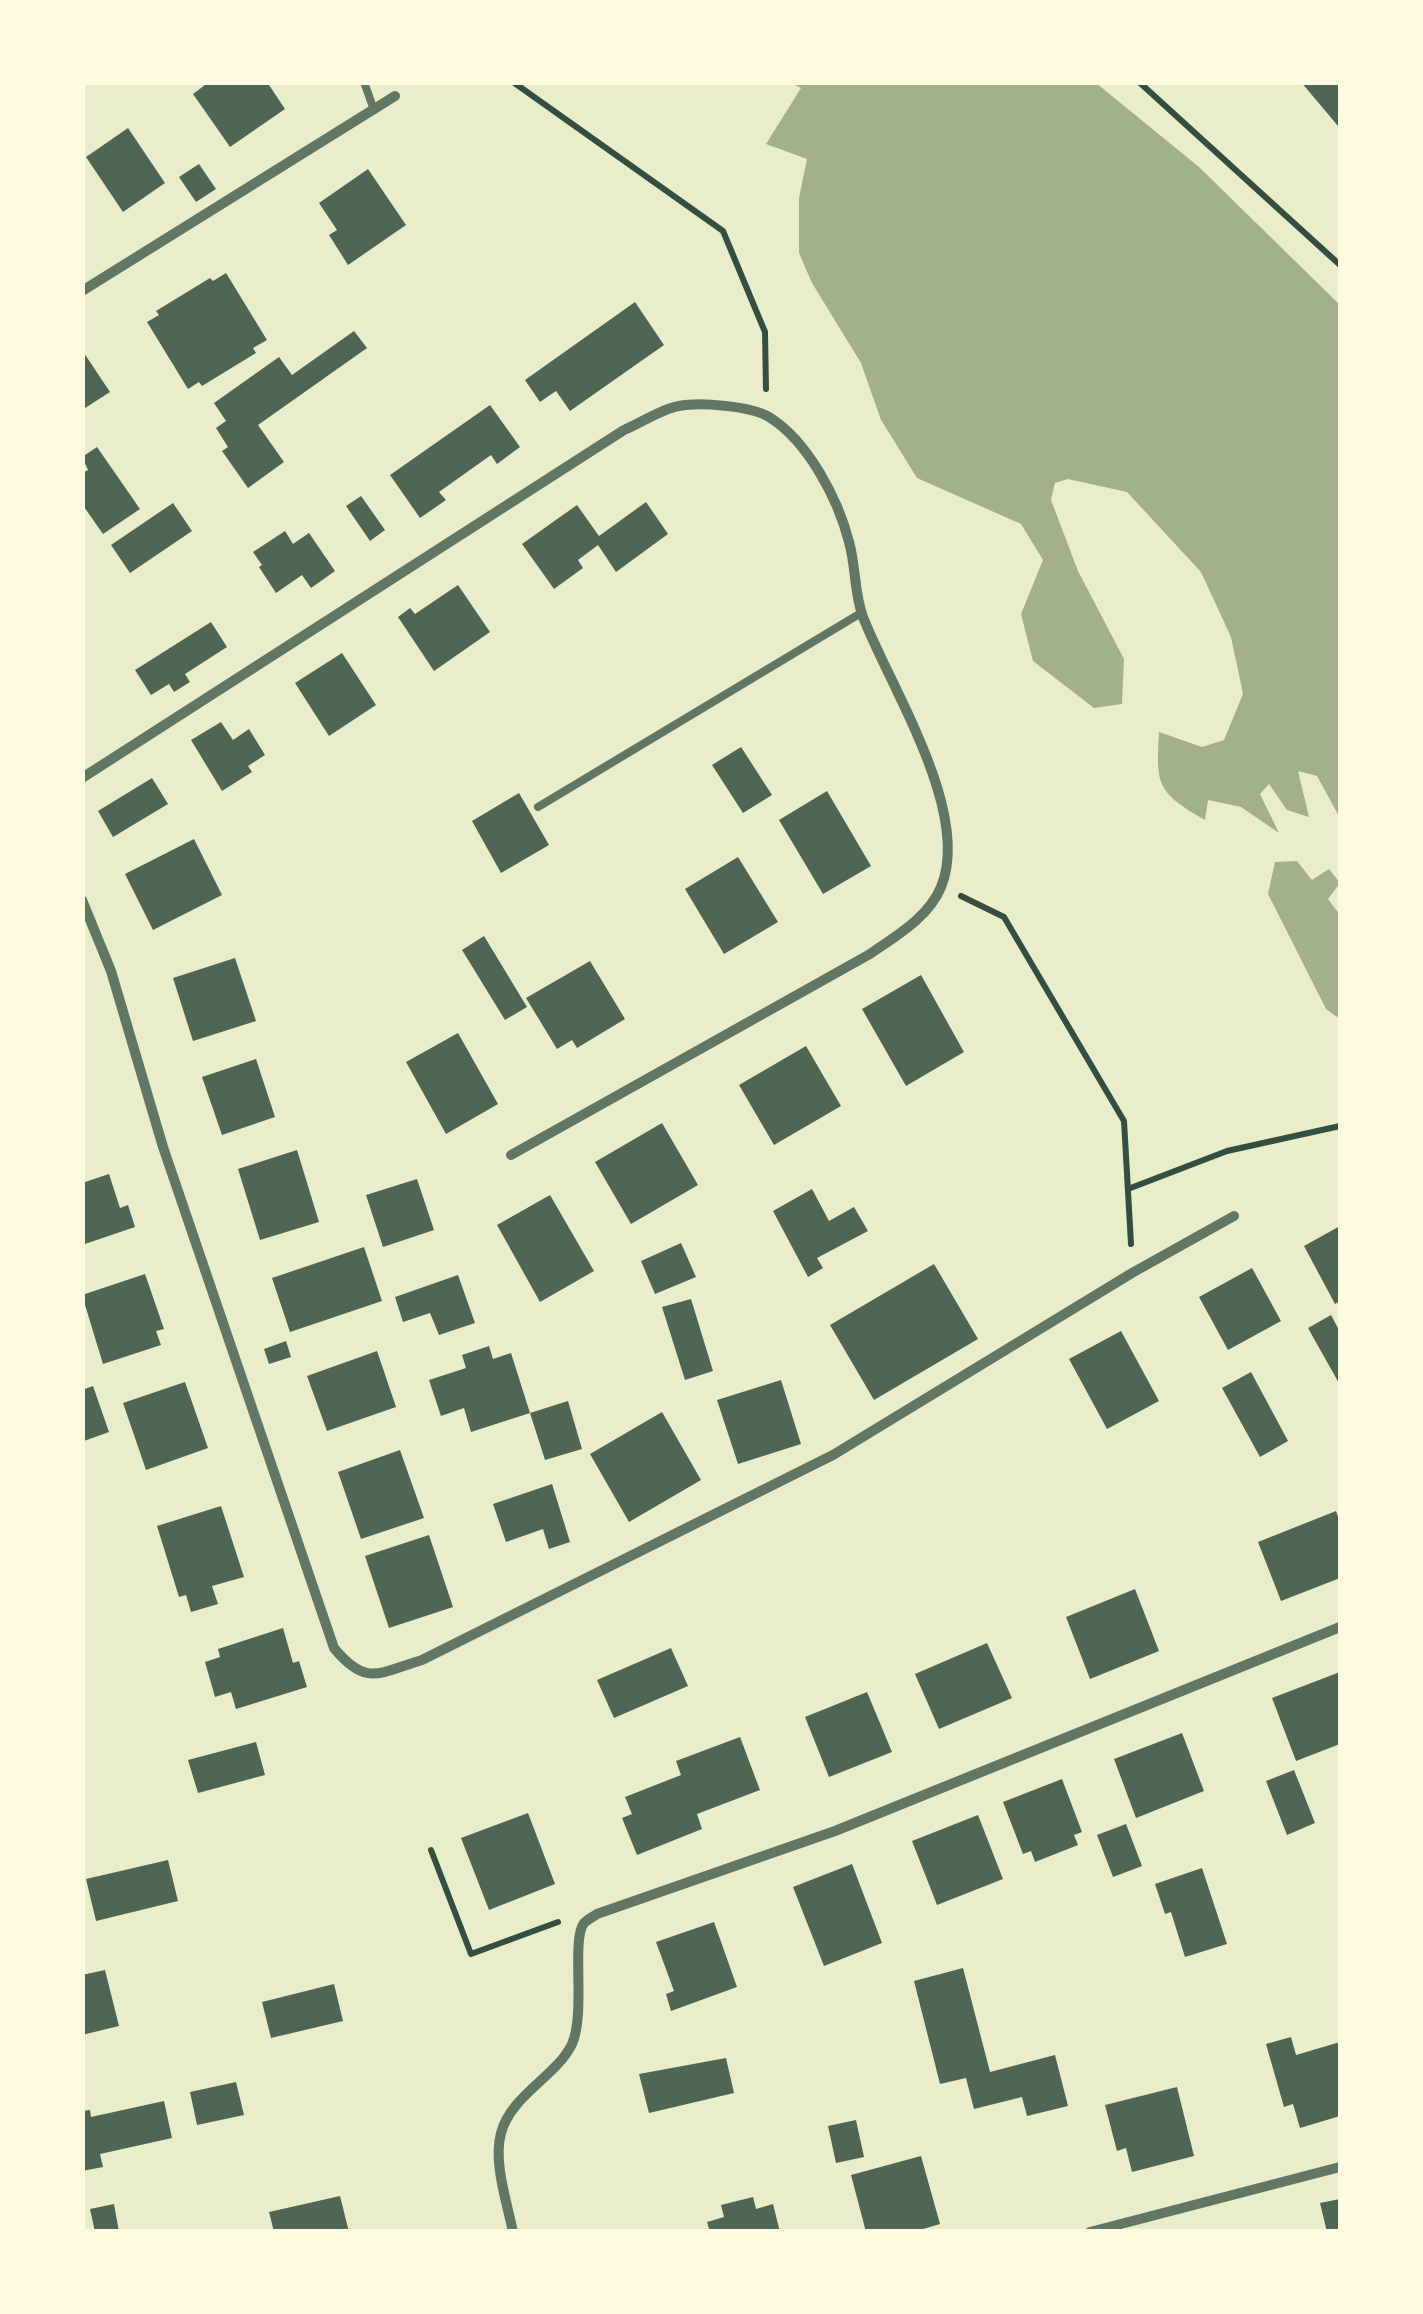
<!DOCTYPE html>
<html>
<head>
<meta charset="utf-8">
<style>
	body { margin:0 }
	#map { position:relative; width:1423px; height:2314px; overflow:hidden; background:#e9edc9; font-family:"Nunito Sans",sans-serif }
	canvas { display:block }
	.frame { position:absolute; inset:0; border:85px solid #fefae0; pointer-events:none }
</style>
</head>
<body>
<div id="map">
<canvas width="1423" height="2314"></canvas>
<div class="frame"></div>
</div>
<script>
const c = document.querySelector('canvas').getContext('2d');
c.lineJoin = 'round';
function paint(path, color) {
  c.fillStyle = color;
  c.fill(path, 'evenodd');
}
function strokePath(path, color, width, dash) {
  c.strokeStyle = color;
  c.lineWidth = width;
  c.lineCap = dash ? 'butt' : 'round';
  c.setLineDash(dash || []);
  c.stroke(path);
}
const water = new Path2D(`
	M791,83H1096L1199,167L1340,305V818L1317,776L1298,771L1309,817L1287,810L1269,784L1260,794L1279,833L1241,807L1208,800L1205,820C1157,792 1156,786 1159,732L1202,747L1224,740L1243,694L1231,637L1201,572L1127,492L1068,479L1055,483L1051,500L1078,571L1124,659L1122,704L1094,708L1033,661L1021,614L1043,560L1021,524L917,478L881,420L861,363L812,283L799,253V198L807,159L766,144L801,88Z
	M1297,861L1312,880L1329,869L1340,883L1328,899L1340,915V1019L1326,1009L1268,894L1275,862Z`);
const building = new Path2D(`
	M209,82H267L285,109L230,147L193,94Z
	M1301,82H1340V124L1338,126Z
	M128,128L165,183L123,212L86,157Z
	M199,164L216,189L196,202L179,177Z
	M368,169L406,225L348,265L329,235L337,230L319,203Z
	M226,273L267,340L253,348L256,353L202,386L199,382L188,389L147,322L159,315L156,311L210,278L213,281Z
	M635,302L664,345L570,411L556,391L540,402L525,380Z
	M354,331L367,348L258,425L284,462L248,488L222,451L228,447L216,428L226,421L214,403L279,357L292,375Z
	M82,350L110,392L82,410Z
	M490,405L520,447L497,464L491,455L439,492L446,500L420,518L390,475Z
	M97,447L140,509L103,534L82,504V473L88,470L82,457Z
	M361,496L385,530L370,541L346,506Z
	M646,502L668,534L616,572L598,545L578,560L583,568L554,589L522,544L577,505L599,536Z
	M173,503L192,531L130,573L111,545Z
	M285,531L293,544L309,533L335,571L311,588L302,575L276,593L259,567L262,565L253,552Z
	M458,585L490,632L434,671L398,617L410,608L415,614Z
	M211,622L227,647L185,674L190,682L174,692L169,684L151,695L135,670Z
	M342,653L376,705L329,736L295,683Z
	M221,722L233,740L249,729L265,755L248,766L252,772L222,791L191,740Z
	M741,747L772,795L743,813L712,765Z
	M152,778L168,804L113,837L98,811Z
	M827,791L871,866L823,894L779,820Z
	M519,793L549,845L501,873L472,821Z
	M194,839L222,895L153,930L125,874Z
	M738,857L778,922L724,954L685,889Z
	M484,936L527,1007L505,1020L462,950Z
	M235,958L256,1021L193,1041L173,978Z
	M590,961L625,1019L577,1048L572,1040L557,1049L526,998Z
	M921,975L964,1052L906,1086L862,1009Z
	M458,1033L498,1104L446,1134L406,1062Z
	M806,1046L841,1106L774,1145L739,1085Z
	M256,1059L275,1117L222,1135L202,1077Z
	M662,1123L698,1185L631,1224L595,1162Z
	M297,1150L319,1222L260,1240L238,1169Z
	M109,1174L120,1208L128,1205L135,1227L82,1245V1183Z
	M417,1179L434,1230L383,1247L366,1195Z
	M812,1189L829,1221L854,1207L868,1231L817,1258L823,1268L808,1277L773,1211Z
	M550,1195L594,1271L540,1302L497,1225Z
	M1340,1226V1301L1335,1304L1304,1246Z
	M681,1243L696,1277L655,1294L641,1261Z
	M364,1247L382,1301L290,1332L272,1278Z
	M934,1264L978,1339L874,1400L830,1325Z
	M1252,1268L1281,1321L1228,1350L1199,1297Z
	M145,1274L164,1329L156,1331L161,1345L103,1364L82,1295Z
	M458,1275L475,1323L439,1335L430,1313L403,1322L395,1297Z
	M691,1299L713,1371L685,1380L662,1307Z
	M1331,1315L1340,1332V1385L1308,1328Z
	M1121,1331L1159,1401L1107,1429L1069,1359Z
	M286,1341L291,1357L269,1364L264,1349Z
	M489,1346L493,1359L511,1353L530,1413L471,1432L464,1408L441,1416L429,1380L466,1368L462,1355Z
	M377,1351L396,1407L327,1431L307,1376Z
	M1251,1372L1288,1441L1260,1457L1222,1388Z
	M781,1380L801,1444L738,1464L717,1400Z
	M185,1382L208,1448L146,1470L123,1403Z
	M93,1386L109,1432L84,1441L82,1390Z
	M568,1401L582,1449L545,1460L530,1413Z
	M662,1412L701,1480L629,1522L590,1454Z
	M400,1450L424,1518L361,1539L338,1472Z
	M552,1484L570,1542L549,1549L543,1529L506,1542L493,1504Z
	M221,1506L244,1577L212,1586L218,1604L191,1612L186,1595L179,1597L157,1526Z
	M1336,1511L1340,1522V1578L1281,1601L1258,1542Z
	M429,1535L453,1607L389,1628L365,1556Z
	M1135,1589L1159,1651L1090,1679L1066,1617Z
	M283,1628L293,1663L299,1661L307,1687L236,1709L231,1692L215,1697L205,1662L220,1657L218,1649Z
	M987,1643L1012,1698L939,1729L915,1674Z
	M671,1648L688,1686L614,1718L597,1680Z
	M1340,1672V1744L1296,1761L1272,1698Z
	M867,1692L892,1752L829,1777L805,1717Z
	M1182,1733L1204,1791L1136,1818L1114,1759Z
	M740,1737L760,1790L697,1814L702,1829L637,1855L622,1818L632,1814L625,1797L681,1775L676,1761Z
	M256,1742L265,1775L198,1793L188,1760Z
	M1294,1770L1315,1823L1287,1835L1266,1781Z
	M1062,1779L1082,1832L1074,1835L1078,1845L1035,1862L1031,1851L1023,1854L1003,1802Z
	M528,1813L555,1884L489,1910L461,1838Z
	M978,1815L1003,1879L937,1905L912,1841Z
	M1126,1824L1142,1866L1113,1877L1097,1835Z
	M168,1860L178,1901L96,1921L86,1879Z
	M852,1864L882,1943L824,1966L793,1887Z
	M1202,1868L1227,1944L1185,1957L1171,1912L1165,1914L1155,1884Z
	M714,1922L737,1987L671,2011L666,1994L674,1991L656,1942Z
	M963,1968L990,2072L1055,2055L1068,2106L1027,2116L1022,2097L974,2109L966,2078L940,2084L914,1981Z
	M105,1970L119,2026L82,2035V1975Z
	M334,1984L343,2021L271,2038L262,2002Z
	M1291,2037L1296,2055L1340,2042V2116L1300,2128L1293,2104L1284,2107L1266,2044Z
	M726,2058L734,2093L649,2113L639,2074Z
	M236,2082L244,2115L197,2125L190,2092Z
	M1177,2087L1194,2156L1132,2172L1126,2148L1117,2151L1105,2105Z
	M164,2101L172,2138L100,2154L103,2167L82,2171V2111L90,2110L91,2117Z
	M856,2120L864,2157L836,2163L828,2126Z
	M921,2156L940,2224L913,2232H866L851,2175Z
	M340,2196L349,2232H274L269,2212Z
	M753,2197L756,2209L773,2204L780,2232H710L707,2222L724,2217L721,2205Z
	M1340,2199V2232H1327L1320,2203Z
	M114,2204L119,2232H95L90,2209Z`);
const path = new Path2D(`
	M513,82L723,231L765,332L766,389
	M1139,82L1340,265
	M961,896L1004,917L1124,1121L1131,1244
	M1128,1189L1227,1151L1340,1126
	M431,1850L471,1954L558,1922`);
const service = new Path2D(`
	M364,82L374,110
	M538,807L861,613`);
const minor = new Path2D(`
	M82,291L395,96
	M82,778L624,430C641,423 661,409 679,406C700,402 751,406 769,417C808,441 838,499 849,542C856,566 854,593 863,617C890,687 972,812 941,887C929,917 896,936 870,954L511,1155
	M82,900L111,971L163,1147L334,1648C366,1687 379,1673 422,1660L833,1455L1132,1273L1234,1216
	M513,2232C507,2202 493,2162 501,2133C511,2095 557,2076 572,2044C586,2012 571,1940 584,1923C588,1919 593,1917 597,1914L835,1831L1340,1627
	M1090,2232L1340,2167`);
paint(water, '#a3b18a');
paint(building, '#4f6655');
strokePath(path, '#344e41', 6);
strokePath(service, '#617663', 8);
strokePath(minor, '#617663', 10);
</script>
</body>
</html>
